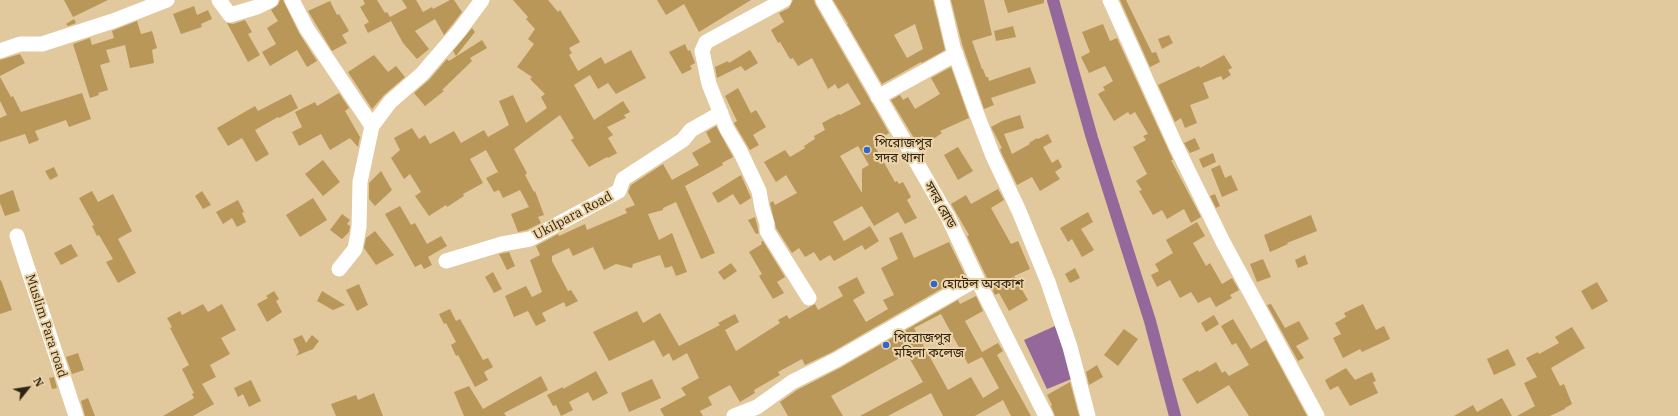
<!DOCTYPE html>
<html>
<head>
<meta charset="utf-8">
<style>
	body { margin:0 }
	#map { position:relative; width:1678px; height:416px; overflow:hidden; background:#e1c89d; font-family:"IBM Plex Serif",serif }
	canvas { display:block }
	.north { position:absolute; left:8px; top:368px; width:40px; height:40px; -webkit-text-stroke:3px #eed5a9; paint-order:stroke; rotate:60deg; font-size:11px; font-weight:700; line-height:16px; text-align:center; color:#2e2413 }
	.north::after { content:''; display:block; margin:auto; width:14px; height:18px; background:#2e2413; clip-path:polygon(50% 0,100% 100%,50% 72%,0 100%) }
</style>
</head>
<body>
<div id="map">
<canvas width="1678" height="416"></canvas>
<div class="north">N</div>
</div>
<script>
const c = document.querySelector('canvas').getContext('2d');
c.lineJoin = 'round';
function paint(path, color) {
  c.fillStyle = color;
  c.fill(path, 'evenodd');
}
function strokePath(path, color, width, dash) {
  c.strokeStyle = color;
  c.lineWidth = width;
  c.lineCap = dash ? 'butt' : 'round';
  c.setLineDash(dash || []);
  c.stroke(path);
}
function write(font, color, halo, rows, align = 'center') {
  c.font = font + ' "IBM Plex Serif","Noto Sans Bengali",serif';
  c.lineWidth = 4;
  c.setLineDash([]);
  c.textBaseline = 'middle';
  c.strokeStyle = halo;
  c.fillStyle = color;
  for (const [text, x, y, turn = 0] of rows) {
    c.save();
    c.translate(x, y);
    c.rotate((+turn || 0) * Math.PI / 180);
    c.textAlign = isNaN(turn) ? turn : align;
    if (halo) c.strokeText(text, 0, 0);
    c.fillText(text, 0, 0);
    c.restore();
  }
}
const water = new Path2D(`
	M1055,326L1074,378L1047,389L1024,340Z`);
const canal = new Path2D(`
	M1053,0L1092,138L1150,321L1175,416`);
const building = new Path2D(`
	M64,0H108L73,17Z
	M280,0H283L299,33L317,61L307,67L297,50L270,66L262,52L276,44L267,28L278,21L271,10L278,5Z
	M363,0H377L385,13L387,12L390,17L407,8L402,0H416L423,12L432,7L433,9L450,0H454L462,12L444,35L435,19L415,31L429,49L417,59L403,43L391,21L368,33L364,25L369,22L360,7L365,4Z
	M513,0H548L558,12L560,10L580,42L569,48L572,53L569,55L578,71L601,57L605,64L631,50L646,78L616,94L608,83L598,89L590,75L574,85L594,120L623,101L630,112L624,115L626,118L607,127L613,135L608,138L617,153L608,158L607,157L589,167L571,140L574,138L560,115L514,149L527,173L525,175L534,192L535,191L544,215L538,217L541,223L527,230L518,232L511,214L529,207L520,190L503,198L499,190L494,192L486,178L498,172L486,150L470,159L483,183L463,194L464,196L447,207L446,205L429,216L415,196L421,192L410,174L404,179L391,158L400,150L394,138L412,128L419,139L425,135L430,144L454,131L461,143L484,130L488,137L509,125L499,101L513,95L526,123L547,108L541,97L545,94L530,79L532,77L517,67L534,44L528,39L535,29L526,19L528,17Z
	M657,0H751L699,32L684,4L666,15Z
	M793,0H814L815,4L889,133L873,143L895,182L897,181L899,184L903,182L911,197L907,200L917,218L905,224L898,212L874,226L862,206L833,222L844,241L870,226L879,241L865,250L862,245L834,261L830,255L820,261L814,252L805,257L799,248L792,253L776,228L770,203L773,201L775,205L797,193L786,175L776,182L764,162L785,150L790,157L805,148L804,146L815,139L814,136L825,130L822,123L839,114L840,115L861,104L848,83L838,89L835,84L828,89L812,58L798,66L793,58L790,59L780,42L778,43L771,30L784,22L779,13L789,8ZM858,146L869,165L862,169V193L840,156Z
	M833,0H933L945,50L922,63L921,62L882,84L847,24H848ZM915,24L923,49L907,58L894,35Z
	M951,0H984L992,35L972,41L982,69H983L986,77H988L989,81L1030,67L1036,83L991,98L994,105L984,109L962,44Z
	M1004,0H1044V3L1008,13Z
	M1120,0H1126L1152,53L1156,52L1160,62L1150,67Z
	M330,1L337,15L339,14L349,31L342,35L347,43L332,51L308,11Z
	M194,6L197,15L208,10L212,19L201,24L202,27L181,34L173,14Z
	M74,19L76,23L68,26L66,24Z
	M245,20L252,32L248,34L260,55L248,62L227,23L233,24Z
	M137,21L141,34L152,31L157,48L152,50L154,63L130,68L125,45L106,50L110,62L100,65L108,90L98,93L99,95L90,98L73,44L90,38L92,45L114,38L112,31Z
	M1103,24L1110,41L1117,38L1173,160H1171L1201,217L1191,223L1184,209L1167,219L1162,210L1153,215L1139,191L1142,190L1136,181L1147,174L1133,147L1146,140L1143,136L1148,134L1135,112L1130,115L1128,112L1114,121L1098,94L1105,90L1103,87L1113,81L1105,66L1089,73L1081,57L1090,52L1082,32Z
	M1013,26L1016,37L996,41L994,31Z
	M472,28L475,32L456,56L453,51Z
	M1169,35L1173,43L1162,49L1158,39Z
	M482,40L487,48L470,58L472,61L442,90L444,91L425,106L414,93L429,80L447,59L449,61Z
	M685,44L688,51L690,50L695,63L690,66L692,69L682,74L669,52Z
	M750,50L758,63L745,71L741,66L717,78L715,67L728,61L729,63Z
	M20,54L25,63L0,76V60Z
	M374,55L388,72L396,66L405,77L384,95L372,109L348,72Z
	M1224,55L1232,68L1228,70L1231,75L1223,80L1221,76L1203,83L1209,98L1190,105L1197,123L1185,128L1181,118L1175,122L1158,85L1199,66L1200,68Z
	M951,67L969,118L940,131L942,133L920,148L891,100L900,95L903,100L908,97L915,109L940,94L931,78Z
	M0,77L11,97L13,96L21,112L82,93L91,119L69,127L66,120L35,131L39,140L29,144L25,134L0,142V118L7,115L0,101Z
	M738,88L751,113L756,110L766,127L753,135L759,145L750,150L735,125L734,123L737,121L725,96Z
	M339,93L349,108L345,111L360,137L358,147L350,138L330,150L321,134L299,146L292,132L302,127L295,112L315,102L317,106Z
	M291,94L298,108L279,118L278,117L255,130L269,154L256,162L242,138L228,146L217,128L255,106L258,111Z
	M1020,115L1024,128L1004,134L1012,154L1030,144L1029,143L1037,138L1038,139L1048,134L1052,142L1043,147L1052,163L1058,159L1062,167L1055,172L1060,179L1040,191L1032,177L1017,185L1001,152L1000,149L1002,148L991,127L1002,121Z
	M716,126L733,157L722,163L723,165L685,186L715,253L701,259L676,202L663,208V210L648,214L659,240L672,233L687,272L676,276L672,266L665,268L660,255L633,264L632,268L616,264L604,270L593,247L573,256L569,248L552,256V261L568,291L571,290L578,301L566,307L564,302L542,313L546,321L536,326L528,311L514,317L505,296L526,286L532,297L542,292L530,260L540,255L536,246L558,234L559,236L585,224L587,230L627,213L625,209L635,205L628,192L631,185L663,164L672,180L699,165L692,153L711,142L706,132Z
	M1195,138L1200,149L1190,153L1184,143Z
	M958,147L973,171L958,180L944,155Z
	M1213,153L1216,162L1203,168L1199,159Z
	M323,160L340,182L323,196L305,174Z
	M1220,165L1225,178L1231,175L1238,190L1222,197L1211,169Z
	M54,167L58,176L50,180L45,171Z
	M381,171L392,190L375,206L369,199V183Z
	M741,175L751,198L740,205L733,194L718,203L712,193Z
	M998,189L1004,200L991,208L1011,244L1018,241L1030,269L1014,276L1028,300L1009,311L999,293L995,295L967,236L969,235L951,204L966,195L971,204Z
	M13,190L20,211L5,216L0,203V195Z
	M92,191L98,202L113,194L132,231L118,239L136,273L118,283L106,262L113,259L99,235L97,236L92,226L94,225L79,198Z
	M202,191L211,205L203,209L195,196Z
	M1215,194L1220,206L1216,208L1210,196Z
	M313,198L327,220L300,237L286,215Z
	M238,200L244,212L242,213L246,222L237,227L232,218L223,224L216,212Z
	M400,206L411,225L415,223L427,244L441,236L447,246L428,257L432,265L424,269L421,264L415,267L385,214Z
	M1088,212L1093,222L1081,229L1094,250L1082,257L1072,239L1068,242L1060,228Z
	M342,214L350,220L347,224L350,226L349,232L342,239L330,230Z
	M1311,215L1317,231L1287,243L1288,244L1270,252L1264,235Z
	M755,217L759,233L756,234L748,220Z
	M1197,222L1205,236L1193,243L1206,266L1210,263L1222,284L1232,278L1239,290L1230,295L1232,298L1216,307L1210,297L1198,303L1191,292L1180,298L1170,280L1157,287L1151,275L1159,271L1155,264L1173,253L1166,240Z
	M375,231L394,255L376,265L364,248L366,238Z
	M902,232L914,258L949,242L965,275L832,352L805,365L802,359L778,372L780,375L754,390L755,393L740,402L730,385L708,397L712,405L700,411L703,416H664L660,409L686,395L681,388L699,378L687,353L673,361L669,353L663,357L654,340L609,361L593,332L637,311L643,323L660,313L679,346L720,325L718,323L735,314L739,322L725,330L736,351L780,323L778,320L787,315L789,319L815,304L818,310L843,296L838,287L857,277L865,293L853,300L866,322L888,309L883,300L894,295L881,268L898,259L889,238Z
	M763,241L785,277L777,282L784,293L773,299L759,276L762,274L749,252L762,244L761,242Z
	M71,244L78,256L61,265L54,253Z
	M509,252L515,266L507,270L499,254Z
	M1305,255L1308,264L1298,268L1295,260Z
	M1263,259L1271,277L1257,282L1250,264Z
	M731,263L737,271L724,280L718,272Z
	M1075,268L1080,278L1070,283L1065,274Z
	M493,272L502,289L494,293L485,277Z
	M1,280L12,310L0,314V281Z
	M1597,282L1608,301L1592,310L1581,291Z
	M359,284L368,305L357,311L346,290Z
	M274,291L279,299L276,301L282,312L267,322L257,304L268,298L266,296Z
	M322,291L345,305L333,310L317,301Z
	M976,296L983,311L965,321L982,352L998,343L1003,351L997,355L1031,416H1011L1003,400L975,416H943L931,393L888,416H860L923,382L907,354L831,396L843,416H788L780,402L797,390L840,368L958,300L960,304ZM941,314L968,364L982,357L999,388L983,398L971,377L948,390L914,328Z
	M203,304L208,312L222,304L236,330L221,338L230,354L210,365L216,377L202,384L214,404L193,416H163L194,398L192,394L194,393L182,369L189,365L170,328L172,327L167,318L180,311L182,315Z
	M1271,304L1285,328L1299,321L1309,339L1296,346L1304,358L1298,361L1267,305Z
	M1363,304L1376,330L1384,326L1390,339L1362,352L1360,349L1343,358L1333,338L1341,334L1335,323L1346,317L1344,313Z
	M450,309L456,321L460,319L483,360L488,358L493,367L484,372L488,380L475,387L458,355L456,356L451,345L456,342L446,323L444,324L439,314Z
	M1214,315L1219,324L1206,332L1201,323Z
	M1233,319L1251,349L1266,340L1307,416H1249L1229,385L1197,404L1182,379L1198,370L1199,372L1216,362L1222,373L1225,371L1229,376L1249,365L1236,343L1232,345L1221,326Z
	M1572,327L1585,348L1551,368L1560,386L1564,384L1572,404L1565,408V409L1550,416H1517L1535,406L1524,383L1537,377L1526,358L1538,352L1539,354L1559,343L1555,337Z
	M1124,329L1138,339L1118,366L1104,355Z
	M302,335L306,343L312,335L319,341L313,349L296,356L299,352L293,339Z
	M1508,349L1516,365L1494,375L1487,359Z
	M78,353L84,370L72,374L66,357Z
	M1097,365L1103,377L1089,385L1086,372Z
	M1346,368L1355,380L1372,372L1376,381L1373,382L1378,393L1350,406L1338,386L1330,390L1325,380Z
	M596,371L608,393L593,401L588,392L569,402L573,410L561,416L556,405L553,406L547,395L563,387V389Z
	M541,376L548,390L504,413L506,416H464L454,392L469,386L483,409Z
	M54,377L57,388L52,389L49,378Z
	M652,379L661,398L629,412L621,393Z
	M251,380L261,401L249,407L243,394L238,397L234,388Z
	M1070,382L1079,416H1055L1051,406L1052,405L1047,395Z
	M374,393L383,416H336L331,404L356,395L358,400Z
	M88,398L95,416H85L81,401Z
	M1502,398L1512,416H1454L1473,405L1477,412Z`);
const minor = new Path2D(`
	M219,0L230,15L257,7L271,0
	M292,0L307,29L372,126
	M784,0L706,42L702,51L709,84L727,129L740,151L759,191L762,208L767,224V231L809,298
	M823,0L948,217L977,279L1046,416
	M942,0L953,47L976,112L993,156L1019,211L1048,282L1070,347L1088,416
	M1110,0L1176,146L1223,242L1317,416
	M0,51L20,44H42L113,21L167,0
	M878,97L956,54
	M17,236L76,416
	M446,261L502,244L530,239L619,191L623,179L683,140L691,130L721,113
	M339,269L355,249L359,227L360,182L372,126L390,102L422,74L459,31L482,0
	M734,416L757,407L792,382L836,360L977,279`);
const markers = [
	[867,150,4,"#2c66d3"],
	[934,284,4,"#2c66d3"],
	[886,345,4,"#2c66d3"]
];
const poiNames = [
	["পিরোজপুর",875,143],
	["সদর থানা",875,158],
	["হোটেল অবকাশ",942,284],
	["পিরোজপুর",894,338],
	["মহিলা কলেজ",894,353]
];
const streetNames = [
	["সদর রোড",940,205,61],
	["Ukilpara Road",573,216,-28],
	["Muslim Para road",46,326,72]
];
paint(water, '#94689b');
strokePath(canal, '#94689b', 12);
paint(building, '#b99758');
strokePath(minor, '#fff', 15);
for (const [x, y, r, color] of markers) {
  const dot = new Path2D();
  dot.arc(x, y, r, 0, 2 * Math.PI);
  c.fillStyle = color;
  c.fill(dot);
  strokePath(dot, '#eed5a9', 1.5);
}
write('13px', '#2e2413', '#eed5a9', poiNames, 'left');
write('13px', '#2e2413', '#eed5a9', streetNames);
</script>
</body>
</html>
